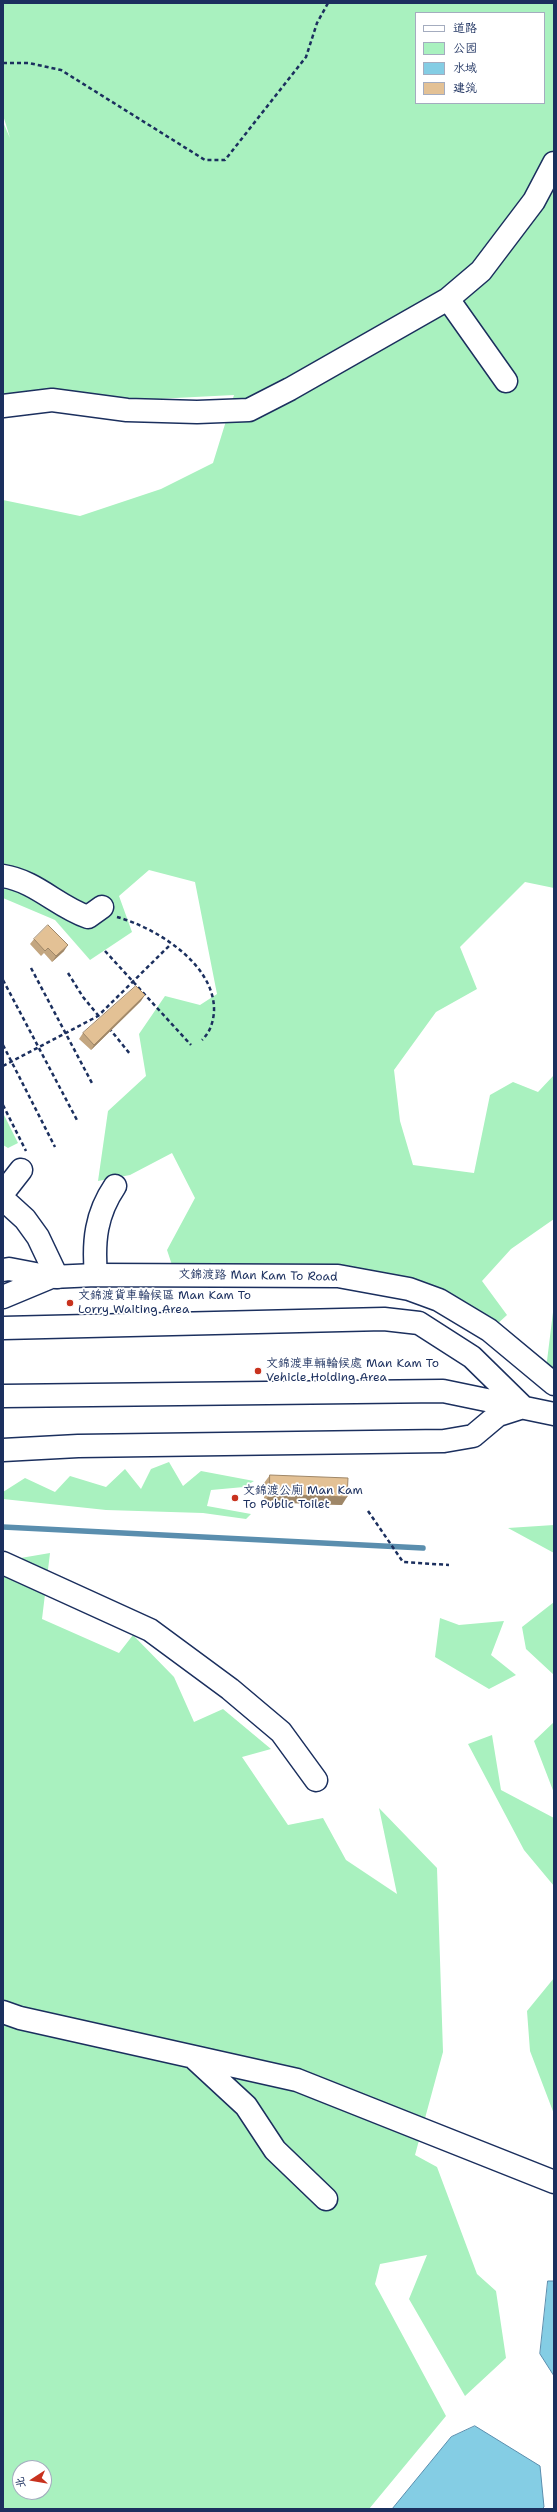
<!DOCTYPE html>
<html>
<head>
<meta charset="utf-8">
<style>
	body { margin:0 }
	#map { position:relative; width:557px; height:2512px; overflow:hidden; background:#fff; font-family:"Shantell Sans","LXGW WenKai TC",sans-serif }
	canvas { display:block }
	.frame { position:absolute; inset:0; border:4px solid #1b2f5e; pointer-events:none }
	.legend { position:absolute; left:415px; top:12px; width:130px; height:92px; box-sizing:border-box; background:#fff; border:1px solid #a4acbf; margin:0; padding:5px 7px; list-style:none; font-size:12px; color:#1b2f5e }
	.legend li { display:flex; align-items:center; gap:8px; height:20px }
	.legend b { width:20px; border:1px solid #a4acbf }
	.north { position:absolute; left:12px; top:2460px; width:40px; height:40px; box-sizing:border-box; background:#fff; border:1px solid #a4acbf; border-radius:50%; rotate:258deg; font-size:11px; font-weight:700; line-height:16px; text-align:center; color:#1b2f5e }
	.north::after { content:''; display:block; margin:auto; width:14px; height:18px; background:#c8321e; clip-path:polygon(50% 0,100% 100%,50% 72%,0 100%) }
</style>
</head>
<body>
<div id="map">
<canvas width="557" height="2512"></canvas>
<div class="frame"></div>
<ul class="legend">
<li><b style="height:5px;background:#fff"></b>道路</li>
<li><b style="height:11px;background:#a9f1bf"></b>公园</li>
<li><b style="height:11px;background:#84cde4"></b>水域</li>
<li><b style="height:11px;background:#e3c195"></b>建筑</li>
</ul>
<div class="north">北</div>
</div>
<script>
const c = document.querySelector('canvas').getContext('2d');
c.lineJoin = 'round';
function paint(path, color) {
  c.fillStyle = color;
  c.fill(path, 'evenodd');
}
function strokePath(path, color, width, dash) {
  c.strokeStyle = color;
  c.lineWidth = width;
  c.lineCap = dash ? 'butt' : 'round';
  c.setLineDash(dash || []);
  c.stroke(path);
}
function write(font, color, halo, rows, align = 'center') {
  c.font = font + ' "Shantell Sans","LXGW WenKai TC",sans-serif';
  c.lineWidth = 3.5;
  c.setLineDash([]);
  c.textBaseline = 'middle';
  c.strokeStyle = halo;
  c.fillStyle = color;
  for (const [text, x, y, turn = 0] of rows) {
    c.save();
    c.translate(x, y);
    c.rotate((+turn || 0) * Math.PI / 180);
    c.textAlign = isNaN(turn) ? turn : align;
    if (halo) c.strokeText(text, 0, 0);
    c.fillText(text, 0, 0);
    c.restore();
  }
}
const green = new Path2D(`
	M3,3H554V888L525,882L460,947L477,989L436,1012L394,1070L400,1121L413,1165L474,1173L490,1095L513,1082L538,1092L554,1075V1219L511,1249L482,1281L507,1315L495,1326L412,1280L174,1271L167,1250L195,1198L172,1153L130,1175L98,1181L108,1111L146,1076L139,1034L165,996L200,1005L217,994L195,882L149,870L119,896L132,932L90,960L55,920L3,898V500L80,516L161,489L213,463L234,395L77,403L56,389L13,405L3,395V122L10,138L3,115ZM416,13H544V103H416Z
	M3,1113L18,1143L8,1148L3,1145Z
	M554,1304V1376L546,1369Z
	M169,1462L183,1486L201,1471L254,1481L244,1487L211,1490L207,1506L251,1514L246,1519L203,1513L106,1510L3,1499V1492L25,1478L55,1492L70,1476L106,1487L125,1469L141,1489L151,1469Z
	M554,1525V1553L508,1528Z
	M50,1553L42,1619L119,1653L133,1635L174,1677L194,1722L223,1709L271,1749L242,1757L288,1825L323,1818L346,1860L397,1894L379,1808L437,1868L443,2052L415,2155L437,2167L477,2274L496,2291L506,2358L465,2396L409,2299L427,2255L380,2264L375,2284L446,2416L369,2509H3V1561ZM20,2468H44V2492H20Z
	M554,1602V1675L526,1649L522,1627Z
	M440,1618L459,1625L504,1621L491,1655L516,1675L489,1689L435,1657Z
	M554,1722V1793L534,1741Z
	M492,1735L501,1790L554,1818V1886L524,1850L468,1744Z
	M554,1978V2114L530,2051L527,2011Z`);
const water = new Path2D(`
	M548,2281H554V2376L540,2354Z
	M475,2426L540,2466L544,2507L542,2509H392L451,2437Z`);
const stream = new Path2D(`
	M3,1527L423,1548`);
const path = new Path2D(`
	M3,63H29L61,70L205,160H225L306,57L317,23L328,3
	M117,917C157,928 216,965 214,1012C213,1023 210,1032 202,1040
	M105,951L191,1045
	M31,968L93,1085
	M68,973L83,997L102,1020
	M3,980L78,1122
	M109,1028L130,1054
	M3,1045L55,1147
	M3,1066L98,1016L171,944
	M3,1105L26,1151
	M368,1511L403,1562L449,1565`);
const minor = new Path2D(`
	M448,299L506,381
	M3,406L52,400L127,410L197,412L249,410L290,389L448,299L481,271L534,201L554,163
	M3,876C36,881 58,907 88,917L102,907
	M3,1193L21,1170
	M3,1199L25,1219L38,1237L57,1277
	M96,1275C93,1241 96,1214 115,1186
	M3,1328L384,1319L419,1323L472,1357L523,1407
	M3,1396L443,1391L554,1414
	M3,1450L78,1446L444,1441L473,1436L498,1415L523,1407
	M3,1563L150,1630L230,1689L281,1732L316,1780
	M3,2012L20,2018L297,2080L554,2182
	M193,2057L246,2106L275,2150L326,2199`);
const major = new Path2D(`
	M3,1270L9,1269L51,1277L96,1275L338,1276L409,1289L439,1300L489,1330L554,1384
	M3,1297L51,1277`);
const wall = new Path2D(`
	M34,939L64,951L52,962L44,953L41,956L30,944Z
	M141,1001L91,1050L79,1039L83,1033Z
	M270,1475L342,1505L264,1502V1483Z`);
const shadedWall = new Path2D(`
	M68,945L64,951L52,962L56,956Z
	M145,995L141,1001L91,1050L94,1045Z
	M270,1494L347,1497L342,1505L264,1502Z`);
const building = new Path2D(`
	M48,925L68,945L56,956L48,948L45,951L34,939Z
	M136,986L145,995L94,1045L83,1033Z
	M270,1475L348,1478L347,1497L270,1494Z`);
const markers = [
	[70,1303,4,"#c8321e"],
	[258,1371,4,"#c8321e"],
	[235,1498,4,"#c8321e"]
];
const streetNames = [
	["文錦渡路 Man Kam To Road",258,1276,1]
];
const poiNames = [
	["文錦渡貨車輪候區 Man Kam To",78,1296],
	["Lorry Waiting Area",78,1310],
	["文錦渡車輛輪候處 Man Kam To",266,1364],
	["Vehicle Holding Area",266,1378],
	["文錦渡公廁 Man Kam",243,1491],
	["To Public Toilet",243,1505]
];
paint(green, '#a9f1bf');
paint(water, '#84cde4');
strokePath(water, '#5a8eae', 1);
strokePath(stream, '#5a8eae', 5.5);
strokePath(minor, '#1b2f5e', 25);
strokePath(major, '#1b2f5e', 25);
strokePath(path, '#1b2f5e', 2.5, [4, 3]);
strokePath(minor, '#fff', 22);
strokePath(major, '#fff', 22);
paint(wall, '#c3a680');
paint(shadedWall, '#9f8768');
paint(building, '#e3c195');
strokePath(building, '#9f8768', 1);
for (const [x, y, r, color] of markers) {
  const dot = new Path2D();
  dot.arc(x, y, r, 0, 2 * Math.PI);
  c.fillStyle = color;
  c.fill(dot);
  strokePath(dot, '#fff', 1.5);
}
write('12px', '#1b2f5e', '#fff', streetNames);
write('12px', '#1b2f5e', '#fff', poiNames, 'left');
</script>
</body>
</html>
